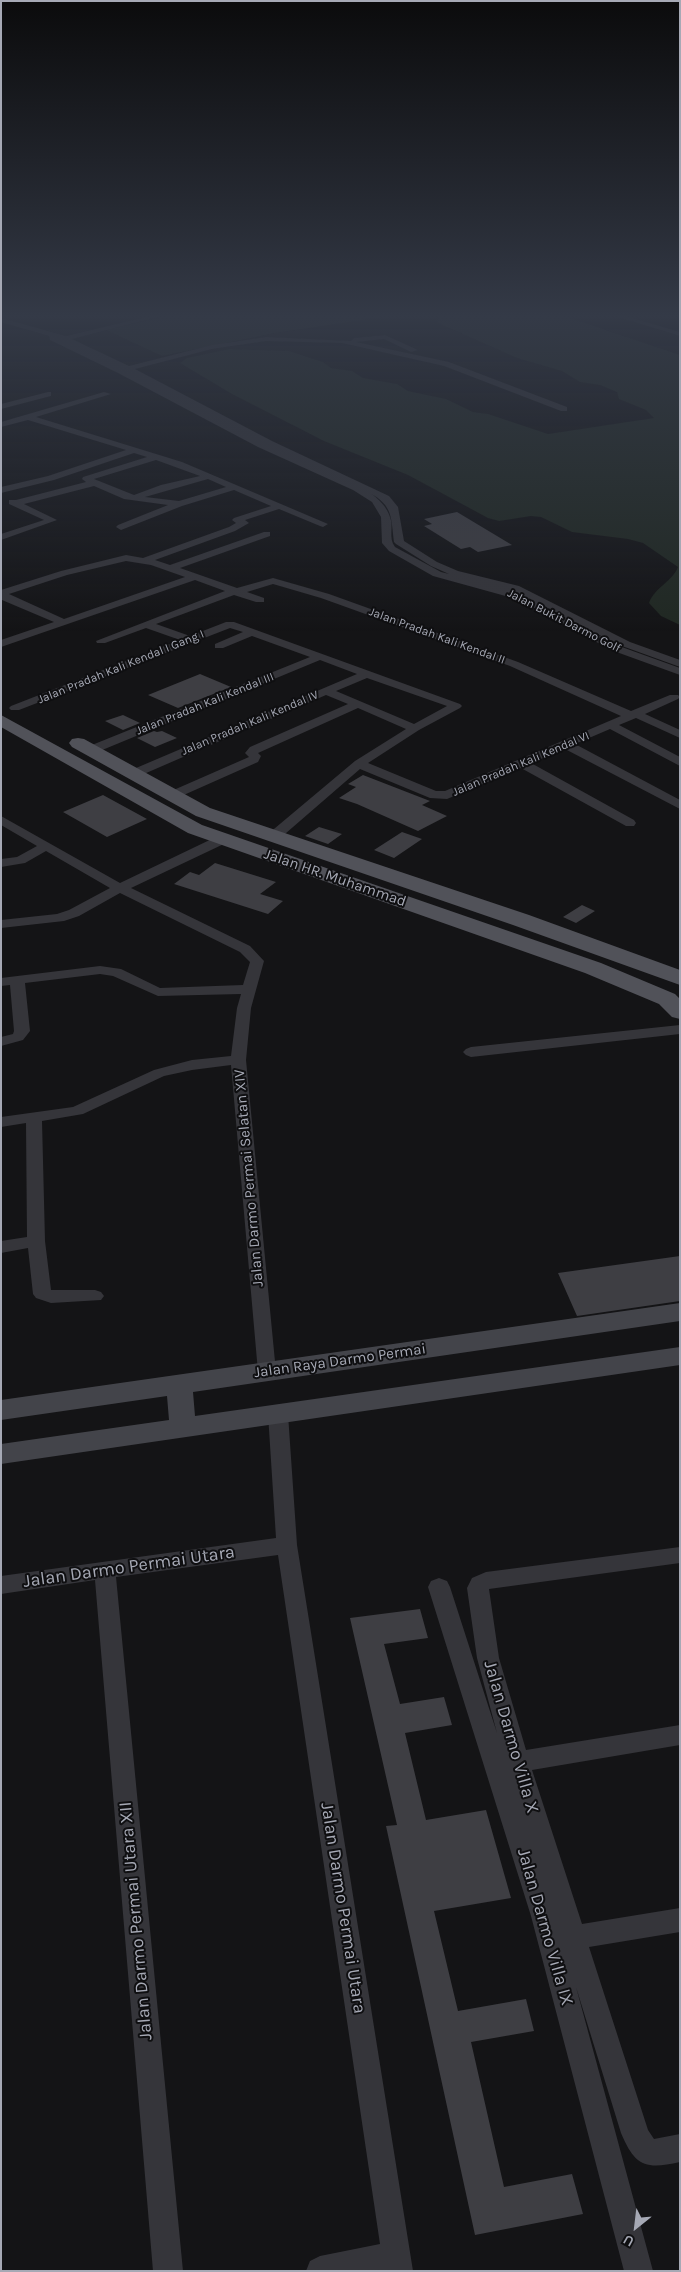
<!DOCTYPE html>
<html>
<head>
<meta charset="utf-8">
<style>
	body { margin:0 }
	#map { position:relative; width:681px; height:2272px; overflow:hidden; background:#141416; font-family:Karla,sans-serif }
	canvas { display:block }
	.frame { position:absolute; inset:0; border:2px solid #a6a9b5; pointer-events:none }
	.north { position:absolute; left:611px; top:2202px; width:50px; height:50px; -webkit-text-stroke:4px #0f0f11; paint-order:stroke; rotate:209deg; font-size:14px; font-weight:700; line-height:20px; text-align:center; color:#a6a9b5 }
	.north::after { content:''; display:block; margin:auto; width:18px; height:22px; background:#a6a9b5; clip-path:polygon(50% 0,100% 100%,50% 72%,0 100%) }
</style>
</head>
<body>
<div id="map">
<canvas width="681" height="2272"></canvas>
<div class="frame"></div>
<div class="north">U</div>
</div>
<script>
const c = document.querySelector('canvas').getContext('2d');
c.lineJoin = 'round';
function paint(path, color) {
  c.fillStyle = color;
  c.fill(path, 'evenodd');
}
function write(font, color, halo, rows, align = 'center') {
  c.font = font + ' Karla,sans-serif';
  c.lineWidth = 4;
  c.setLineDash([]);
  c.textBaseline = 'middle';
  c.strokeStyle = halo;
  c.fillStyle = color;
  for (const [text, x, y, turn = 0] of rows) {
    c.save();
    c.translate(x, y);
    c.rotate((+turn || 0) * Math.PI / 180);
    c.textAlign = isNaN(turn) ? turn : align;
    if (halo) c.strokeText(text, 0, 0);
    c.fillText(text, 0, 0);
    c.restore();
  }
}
const green = new Path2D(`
	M176,314H401L275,333L162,356L106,330Z
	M439,314H558L680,355V625L661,616L649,603C655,587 672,582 678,567L643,543L628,539L572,532L541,517L531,516L499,521L488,518L408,475L324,441L232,394L180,363L187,358L229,349L289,351L323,362L331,368L352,371L363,378L397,384L408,391L446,399L473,412L488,414L548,434L654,418L646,410L619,399L617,392L600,385L580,382L562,371L517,358L445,326L437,322Z`);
const building = new Path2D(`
	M457,512L512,545L478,552L470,547L461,549L424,526L432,524L424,519Z
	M200,674L231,687L178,708L148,695Z
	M123,715L140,723L123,730L105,721Z
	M154,731L157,732L162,731L177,738L155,747L137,738Z
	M363,775L430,801L422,805L447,816L418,831L357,804L339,798L356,787L348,784Z
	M103,795L147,819L107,837L63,812Z
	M319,827L342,834L328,844L305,836Z
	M402,832L422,839L394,858L374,850Z
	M215,863L276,882L260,894L283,901L268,914L174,884L190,872L199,875Z
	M582,905L595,911L576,923L563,917Z
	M680,1256V1301L577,1316L558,1273Z
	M420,1609L428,1638L384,1644L400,1704L444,1697L452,1725L405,1733L426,1820L486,1810L511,1898L434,1911L458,2011L526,1999L534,2031L471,2042L504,2187L572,2174L583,2214L475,2235L386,1826L397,1825L350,1618Z`);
const street = new Path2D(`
	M159,314H169L72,339L129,366L212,345L266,337L351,341L354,338L385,335L418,350L411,352L384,339L356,342L449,362L567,407V411H561L444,366L342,343L266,341L212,349L135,369L272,441L389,496L398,507L404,541L437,562L458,571L519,586L630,642L680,660V667L622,646L589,630L619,646L680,668V675L611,650L520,600L433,576L389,551L382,543L381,517L372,502L353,490L258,447L118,373L50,340L49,336L1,322V318L66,336ZM370,493C393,506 391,517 394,542L396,544L431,566L449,574L441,572L395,547C388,538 394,527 390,517C387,507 378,498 370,493Z
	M609,314H618L680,332V336Z
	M48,392H51V396L1,409V404Z
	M104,392L111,394L36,417L182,462L328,524L323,527L320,526L279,509L245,520L249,523L235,531L155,560L170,565L264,532H270V536L180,568L237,588L273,578L329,594L518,662L631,711L670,695H678L680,697L678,699L645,714L680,730V738L636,718L619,725L680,757V766L610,729L575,744L680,800V809L565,749L531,763L634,820L636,823L634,826H626L521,768L447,799L430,798L360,769L278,840H268L267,837L268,834L355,761L406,729L358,708L258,753L261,756L258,762L177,798L173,799L167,795L169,792L249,757L245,753L250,747L348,704L326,695L137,777L133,778L127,774L129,771L357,674L320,660L95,753H87L85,750L87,747L310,657L252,636L223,648H215V644L243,632L230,628L19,710H11L9,708L11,706L180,640L146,628L105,643H97L96,641L225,591L195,580L1,647V640L54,622L2,600L1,590L61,571L126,555L143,558L229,527L236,523L232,520L234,518L271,506L234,490L182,506L121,530L116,527L118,525L168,505L124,499L94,486L24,504L57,520L1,540V534L44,520L9,504V500H16L86,482L82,479L83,477L147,457L134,453L54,480L1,493V487L48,476L126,450L28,420L1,427V422ZM156,460L200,476L161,485L134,495L94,479ZM208,479L226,487L179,501L145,497ZM126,561L151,565L185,577L64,619L9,594L67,575ZM273,584L321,598L510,666L621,716L445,791H436L368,763L419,730L460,708L462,706L460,704L234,622H226L190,636L156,624L234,595L256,602H264V598L247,592ZM367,678L447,706L414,724L336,691Z
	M1,816L120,883L218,836L223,835L229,839L228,842L131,888L250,946L264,961L251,1008L246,1060L276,1372L274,1377L267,1379L260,1377L258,1372L231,1065L192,1070L164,1076L83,1114L42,1121L45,1241L51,1290H95L101,1292L104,1296L101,1300L51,1303L36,1298L33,1294L28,1248L1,1253V1241L27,1237L26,1123L1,1127V1117L73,1107L154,1070L192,1060L231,1056L237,1008L241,994L158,996L113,976L100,974L25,983L30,1031L23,1040L1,1046V1037L13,1034L14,1031L10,985L1,986V978L100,966L121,969L160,988L243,985L250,962L240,952L120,893L79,916L64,921L1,928V920L57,914L69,910L110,888L46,851L25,863L1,867V859L17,857L37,846L1,825Z
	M680,1025V1034L471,1057L466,1055L463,1052L466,1049L471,1047Z
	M278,1407L285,1409L288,1414L297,1545L413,2271H306L310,2261L320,2256L380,2244L278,1555L116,1577L183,2271H153L95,1580L1,1594V1576L276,1538L268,1414L271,1409Z
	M680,1547V1563L489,1589L499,1658L526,1750L680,1725V1745L532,1770L582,1924L680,1908V1932L589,1947L648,2130L654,2139L680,2134V2162C645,2170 635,2166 621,2133L576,1987L653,2271H624L531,1916L428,1587L431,1581L439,1578L447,1581L450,1587L497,1733L477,1658L467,1588L472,1578L486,1572Z`);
const secondary = new Path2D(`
	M680,1303V1321L193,1392L195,1416L680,1347V1365L1,1464V1444L169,1420L167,1396L1,1420V1400Z`);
const primary = new Path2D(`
	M1,715L202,825L601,963L675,994L680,999V1019L672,1017L659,1004L585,973L188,833L1,727Z
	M78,738L84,739L210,808L529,915L680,970V985L513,925L196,816L72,747L69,743L72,739Z`);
const farStreetnames = [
	["Jalan Bukit Darmo Golf",564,621,27],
	["Jalan Pradah Kali Kendal II",437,636,20],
	["Jalan Pradah Kali Kendal I Gang I",121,667,-22],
	["Jalan Pradah Kali Kendal III",205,704,-22],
	["Jalan Pradah Kali Kendal IV",250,723,-23],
	["Jalan Pradah Kali Kendal VI",521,764,-23]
];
const streetNames = [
	["Jalan HR. Muhammad",335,878,19],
	["Jalan Darmo Permai Selatan XIV",249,1178,-95],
	["Jalan Raya Darmo Permai",340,1361,-8]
];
const nearStreetnames = [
	["Jalan Darmo Permai Utara",129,1567,-8],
	["Jalan Darmo Villa X",511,1737,74],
	["Jalan Darmo Permai Utara",343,1908,81],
	["Jalan Darmo Permai Utara XII",136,1921,-95],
	["Jalan Darmo Villa IX",545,1927,74]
];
paint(green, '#202822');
paint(building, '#3e3e43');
paint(street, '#35353a');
paint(secondary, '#43444a');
paint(primary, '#515259');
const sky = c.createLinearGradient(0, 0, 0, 632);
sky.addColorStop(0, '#0b0b0c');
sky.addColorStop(0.5, '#343a47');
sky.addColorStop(1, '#343a4700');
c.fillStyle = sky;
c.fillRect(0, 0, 681, 632);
write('12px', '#a6a9b5', '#0f0f11', farStreetnames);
write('15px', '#a6a9b5', '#0f0f11', streetNames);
write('18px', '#a6a9b5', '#0f0f11', nearStreetnames);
</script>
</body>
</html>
